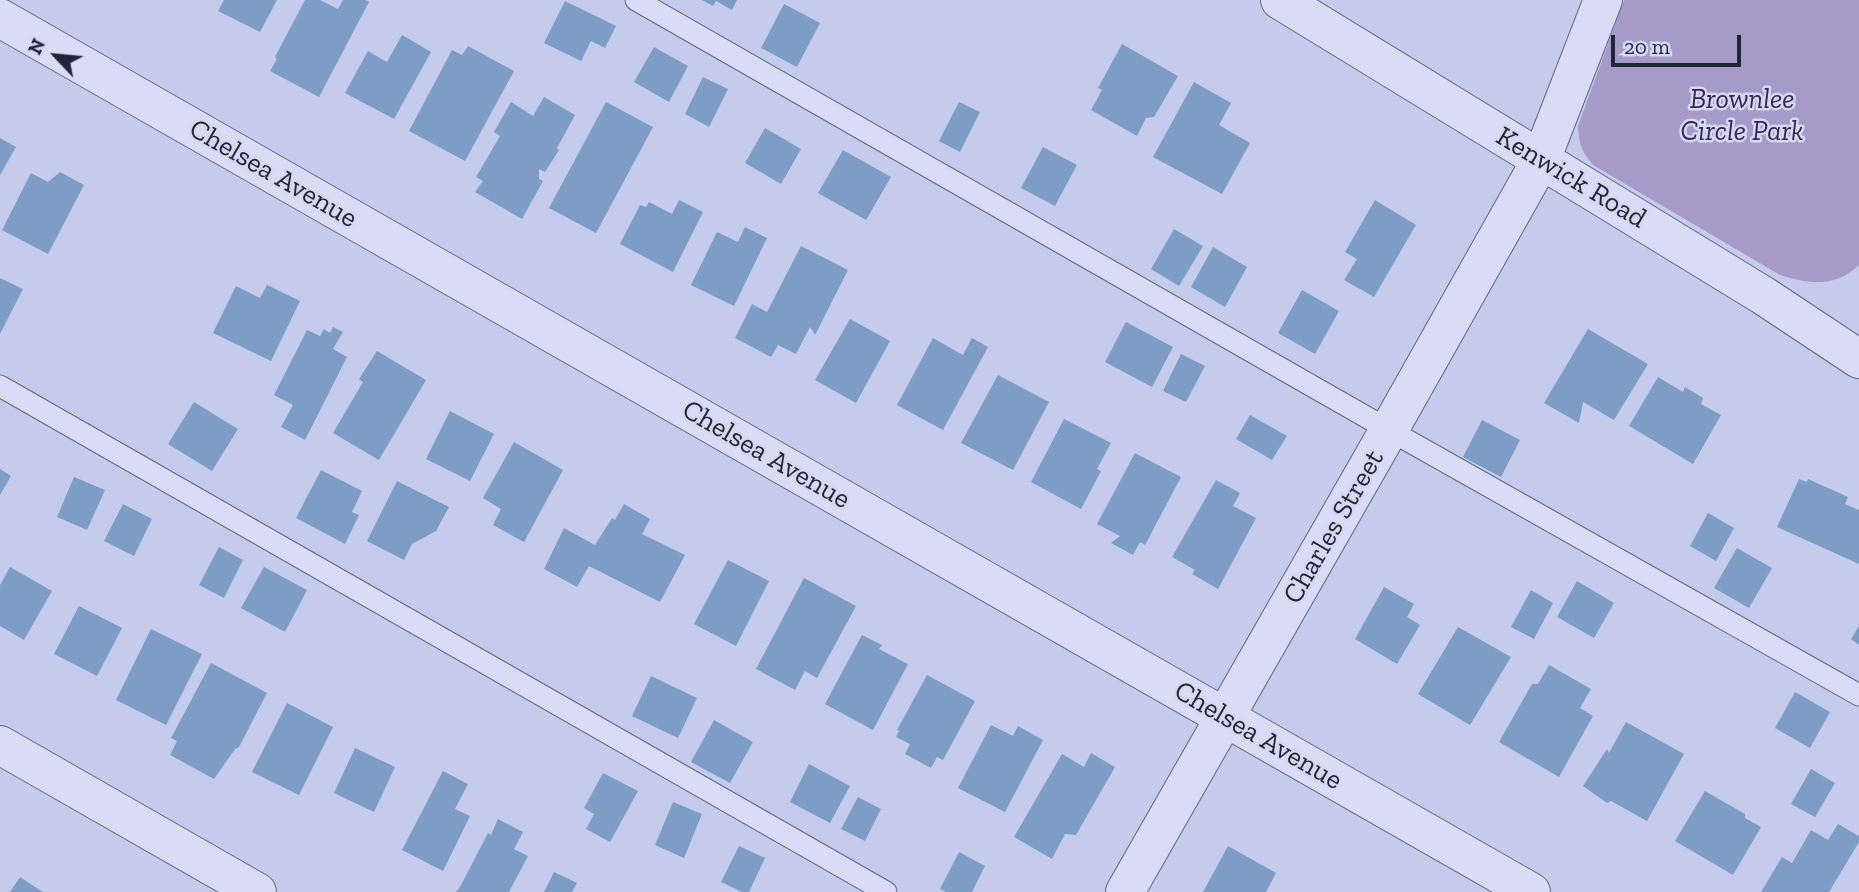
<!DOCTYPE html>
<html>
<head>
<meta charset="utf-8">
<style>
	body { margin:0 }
	#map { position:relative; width:1859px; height:892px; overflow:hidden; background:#c5cbeb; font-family:"Zilla Slab",serif }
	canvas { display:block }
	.north { position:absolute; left:21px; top:21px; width:70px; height:70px; -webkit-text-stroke:5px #d4d8f3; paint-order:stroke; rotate:296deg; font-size:19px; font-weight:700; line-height:28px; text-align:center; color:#1f2736 }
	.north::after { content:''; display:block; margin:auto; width:24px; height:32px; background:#1f2736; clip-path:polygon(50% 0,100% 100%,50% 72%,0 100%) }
	.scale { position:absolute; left:1611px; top:35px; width:130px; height:32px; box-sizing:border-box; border:4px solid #1f2736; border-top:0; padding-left:9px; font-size:21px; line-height:24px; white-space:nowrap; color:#1f2736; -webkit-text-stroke:5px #d4d8f3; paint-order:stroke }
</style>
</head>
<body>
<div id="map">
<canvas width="1859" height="892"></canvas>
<div class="north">N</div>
<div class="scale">20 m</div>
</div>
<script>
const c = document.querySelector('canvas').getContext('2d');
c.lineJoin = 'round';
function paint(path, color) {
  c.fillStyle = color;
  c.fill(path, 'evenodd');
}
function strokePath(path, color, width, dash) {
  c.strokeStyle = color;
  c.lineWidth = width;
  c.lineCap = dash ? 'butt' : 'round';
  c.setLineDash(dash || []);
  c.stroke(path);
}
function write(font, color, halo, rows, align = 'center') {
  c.font = font + ' "Zilla Slab",serif';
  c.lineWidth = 5;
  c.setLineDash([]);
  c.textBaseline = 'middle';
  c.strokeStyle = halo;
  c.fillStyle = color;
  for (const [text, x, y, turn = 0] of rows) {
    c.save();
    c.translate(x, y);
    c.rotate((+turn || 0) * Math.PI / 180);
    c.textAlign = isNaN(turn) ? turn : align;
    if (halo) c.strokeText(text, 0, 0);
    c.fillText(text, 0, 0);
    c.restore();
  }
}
const green = new Path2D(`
	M1624,0H1859V265C1835,288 1809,284 1780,275L1593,165C1581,150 1579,144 1578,126Z`);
const building = new Path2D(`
	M224,0H277L260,32L218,11Z
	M305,0H320L338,9L343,0H365L369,2L319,97L270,71L277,59L275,57Z
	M702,0H737L732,10L716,1L713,6Z
	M565,1L616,26L605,48L591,41L581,61L544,43Z
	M784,4L820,23L797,67L761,48Z
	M402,35L431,52L394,119L345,93L368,51L387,62Z
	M1122,44L1178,76L1154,117L1146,118L1137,136L1091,110L1102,90L1098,88Z
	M468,46L514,71L465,161L409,131L452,50L462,55Z
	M654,47L688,66L669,102L634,82Z
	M703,77L728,89L709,127L685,114Z
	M1194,82L1231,103L1219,125L1250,143L1222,194L1153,157Z
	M544,97L575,115L557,148L559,150L545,172L539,169V179L543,181L522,219L475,192L483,181L476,177L500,136L494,132L511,102L533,116Z
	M606,102L653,127L596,233L549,208Z
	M959,102L980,112L960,152L939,141Z
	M765,128L801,149L781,184L745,163Z
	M0,138L16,147L0,175Z
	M1043,147L1077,165L1055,206L1021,188Z
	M843,150L891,177L866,220L818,193Z
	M60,172L84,185L48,254L2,230L31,173L48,182Z
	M679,200L703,212L673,272L620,244L640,205L646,207L649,202L672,214Z
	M1375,200L1416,225L1374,297L1344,280L1357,259L1345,252Z
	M745,227L767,238L734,306L691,285L717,232L738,242Z
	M1174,229L1203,246L1179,286L1151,269Z
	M801,246L848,270L815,335L810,327L796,354L778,345L771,357L735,338L752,304L767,312Z
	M1213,247L1247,267L1225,307L1191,287Z
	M0,278L23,289L0,334Z
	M267,285L300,301L271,361L213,333L236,286L260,298Z
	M1302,290L1339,311L1315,354L1278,333Z
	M850,319L890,341L856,403L815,380Z
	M1126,322L1173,347L1152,387L1105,362Z
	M333,327L343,332L333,349L347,357L305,440L281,427L293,405L274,395L307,330L320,336L324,329L330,333Z
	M1588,329L1648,364L1614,420L1583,402L1579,423L1544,403Z
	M933,338L963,355L972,338L988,347L943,430L897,405Z
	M377,351L426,380L379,460L333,433L363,382L359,379Z
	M1181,354L1205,366L1186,402L1163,391Z
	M998,375L1049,402L1013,470L961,443Z
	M1658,377L1683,392L1685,387L1703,398L1701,404L1721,415L1693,464L1629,426Z
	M194,402L238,429L212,471L168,444Z
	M450,411L494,434L470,481L426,459Z
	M1250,415L1287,436L1272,460L1236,439Z
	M1064,419L1111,443L1097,469L1101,471L1081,509L1031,482Z
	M1482,420L1520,440L1501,477L1463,457Z
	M514,442L563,470L524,542L493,525L501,509L483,498Z
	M1135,453L1181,477L1145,545L1140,542L1133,555L1111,543L1120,536L1097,524Z
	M0,469L11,476L0,495Z
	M321,470L362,491L352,512L359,515L345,544L296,518Z
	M74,477L105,490L87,530L57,517Z
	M1799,479L1807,482L1808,479L1848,497L1845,504L1859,510V564L1777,527Z
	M1216,480L1240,493L1233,506L1256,518L1218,589L1192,574L1195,570L1172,557Z
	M397,481L449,507L436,531L412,544L404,560L367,541Z
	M123,504L152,519L134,556L104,541Z
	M624,504L650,519L642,534L685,555L660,602L589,566L577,587L544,569L564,528L595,545L612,518L615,520Z
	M1708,513L1734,528L1716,561L1690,546Z
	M219,547L243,560L224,598L199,585Z
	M1737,548L1772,568L1749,608L1714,588Z
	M728,560L769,581L736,646L694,624Z
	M10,567L52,591L24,640L0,626V585Z
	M264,567L307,590L285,632L241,608Z
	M804,578L856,606L817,678L805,671L795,690L756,669Z
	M1577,581L1614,603L1594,638L1557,617Z
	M1384,587L1414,604L1407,617L1420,625L1397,664L1355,639Z
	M1531,590L1553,603L1534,639L1511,627Z
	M79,606L122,628L97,676L54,654Z
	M1859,626V645L1851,639Z
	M1458,627L1511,657L1470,725L1418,694Z
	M151,629L202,654L166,725L116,700Z
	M862,635L882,645L879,649L908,664L873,730L825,704Z
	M211,663L267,693L239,747L235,749L214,779L170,755L177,741L171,738Z
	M1549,665L1591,689L1580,708L1593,716L1559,777L1499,742L1532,684H1538Z
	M927,675L975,701L943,760L937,757L931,768L905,754L910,744L896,737L899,731L897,730Z
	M651,676L697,698L678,738L632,716Z
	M1795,692L1830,712L1810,748L1775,728Z
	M287,703L333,727L299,795L252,772Z
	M714,720L753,742L730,783L691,762Z
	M1626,722L1684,754L1647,821L1611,801L1607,803L1583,786L1607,749L1609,753Z
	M991,725L1013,736L1018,726L1043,740L1005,812L958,788Z
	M355,748L395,767L374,812L334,793Z
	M1091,753L1115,767L1076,835L1065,834L1052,859L1014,837L1062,754L1084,767Z
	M809,764L850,786L830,823L790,802Z
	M1811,769L1835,783L1815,817L1791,804Z
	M443,771L468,784L455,809L470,816L443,871L402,850Z
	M603,773L638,791L610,842L586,829L594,814L584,808Z
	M1705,791L1745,814V818L1761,827L1733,875L1675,841Z
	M858,797L881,809L865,841L841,829Z
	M673,802L702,814L684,858L655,845Z
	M498,819L523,832L514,849L528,856L509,892H456L460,887L488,833L491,835Z
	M1838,824L1859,836V842L1829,892H1761L1782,857L1792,863L1811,830L1828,840Z
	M739,846L765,858L749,892H742L721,882Z
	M1228,846L1276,873L1266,892H1203Z
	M959,852L985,866L972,892H946L940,889Z
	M554,872L577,883L572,892H544Z
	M20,877L43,892H10Z`);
const service = new Path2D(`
	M636,0L1389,430L1859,695
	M0,386L886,892`);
const minor = new Path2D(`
	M1280,0L1764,296L1859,359
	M0,18L1531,892
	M0,745L257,892
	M1125,892L1389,430L1541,160L1603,0`);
const parkNames = [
	["Brownlee",1742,100],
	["Circle Park",1742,132]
];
const streetNames = [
	["Chelsea Avenue",273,174,30],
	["Kenwick Road",1571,178,31],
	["Chelsea Avenue",766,455,30],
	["Charles Street",1334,527,-60],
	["Chelsea Avenue",1258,736,30]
];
paint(green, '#a69ac8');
paint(building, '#7d9dc6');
strokePath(service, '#5c6984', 23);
strokePath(minor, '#5c6984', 40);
strokePath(service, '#d8dcf6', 21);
strokePath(minor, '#d8dcf6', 38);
write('italic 28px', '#382750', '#d4d8f3', parkNames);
write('28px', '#1f2736', '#d4d8f3', streetNames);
</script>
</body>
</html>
